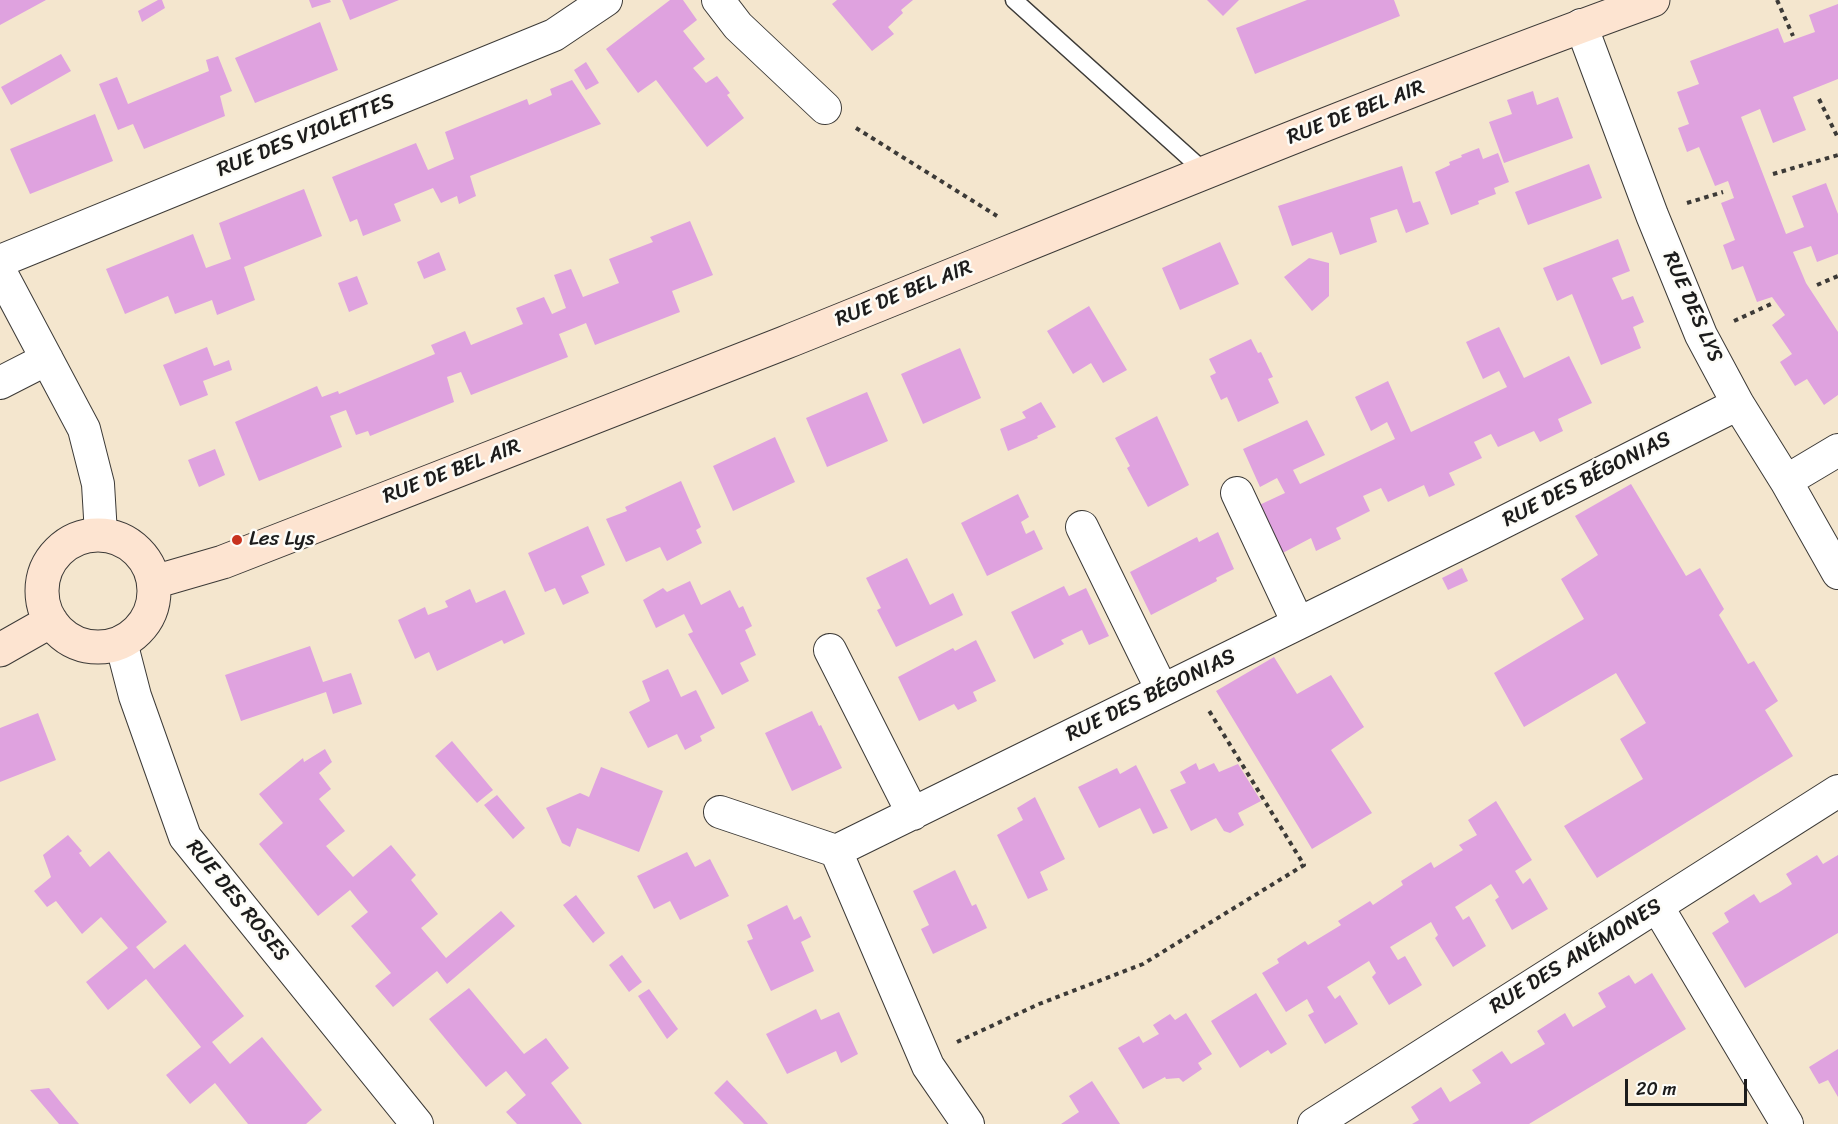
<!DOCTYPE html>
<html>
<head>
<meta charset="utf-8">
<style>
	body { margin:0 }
	#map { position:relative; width:1838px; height:1124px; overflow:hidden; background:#f4e6ce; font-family:Sriracha,sans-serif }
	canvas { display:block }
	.scale { position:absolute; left:1625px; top:1079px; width:122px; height:27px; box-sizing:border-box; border:3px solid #1c1c1c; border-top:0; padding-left:8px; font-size:18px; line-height:21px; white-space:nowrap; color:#1c1c1c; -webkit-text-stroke:4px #fdfcf7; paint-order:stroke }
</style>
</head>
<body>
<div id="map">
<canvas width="1838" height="1124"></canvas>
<div class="scale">20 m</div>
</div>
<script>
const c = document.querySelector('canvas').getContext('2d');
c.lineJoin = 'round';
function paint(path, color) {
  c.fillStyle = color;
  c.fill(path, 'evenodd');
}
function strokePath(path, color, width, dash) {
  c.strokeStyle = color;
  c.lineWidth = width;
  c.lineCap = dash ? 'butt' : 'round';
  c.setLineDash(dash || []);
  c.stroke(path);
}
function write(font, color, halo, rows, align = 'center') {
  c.font = font + ' Sriracha,sans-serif';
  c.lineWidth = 5;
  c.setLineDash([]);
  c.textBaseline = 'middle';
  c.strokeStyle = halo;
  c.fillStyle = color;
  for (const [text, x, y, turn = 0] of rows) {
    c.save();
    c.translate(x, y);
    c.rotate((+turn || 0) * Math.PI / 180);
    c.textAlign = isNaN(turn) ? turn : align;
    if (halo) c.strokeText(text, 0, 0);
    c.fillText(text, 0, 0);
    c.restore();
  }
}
const building = new Path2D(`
	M0,0H46L0,25Z
	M158,0H162L165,8L142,22L138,11Z
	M309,0H330L331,2L312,8Z
	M342,0H399L350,20Z
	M670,0H683L697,20L683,31L705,59L693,68L706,83L717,76L730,93L727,95L744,118L707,147L656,80L638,93L606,49Z
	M837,0H913L901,10L903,13L888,27L894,34L872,51L832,4Z
	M1207,0H1239L1223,16Z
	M1307,0H1394L1400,16L1255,74L1236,28Z
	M1838,4V79L1793,97L1806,130L1773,143L1760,109L1741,117L1786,234L1804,227L1792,196L1826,183L1838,214V254L1817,262L1811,246L1793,252L1806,283L1838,332V395L1824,405L1807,379L1795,386L1780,362L1792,354L1772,325L1785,315L1772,297L1757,302L1743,266L1732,270L1723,245L1735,240L1721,203L1734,198L1728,181L1715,186L1699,147L1687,152L1678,128L1689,124L1677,92L1699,84L1690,61L1778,28L1784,43L1815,32L1809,15Z
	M320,22L338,70L255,103L235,58Z
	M61,54L71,71L11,105L1,87Z
	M218,56L232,91L220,96L225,116L144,149L133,124L118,130L99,84L117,77L128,104L209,71L206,60Z
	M586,62L599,83L586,90L574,70Z
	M572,80L601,124L470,176L476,196L459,204L457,196L441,203L433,188L394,204L401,221L363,236L357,219L350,222L332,177L416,143L428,170L454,159L445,132L527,99L529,105L552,95L550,89Z
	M1533,91L1537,105L1558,97L1573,138L1504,163L1489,122L1512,114L1507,100Z
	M95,114L113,161L30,194L10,149Z
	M1479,148L1483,159L1498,153L1509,182L1494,188L1496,194L1478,201L1479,204L1451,215L1435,172L1450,165L1449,162L1462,157L1461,155Z
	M1589,164L1602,198L1528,225L1515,192Z
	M1402,166L1413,203L1420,201L1429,224L1406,233L1397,209L1370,218L1377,242L1340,255L1332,232L1292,246L1278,206Z
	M304,189L322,236L244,267L255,300L217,315L212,300L175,314L168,296L125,314L106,269L193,234L206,268L231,259L219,223Z
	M690,221L713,275L672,291L680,312L595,345L586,323L574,328L559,334L568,357L471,395L461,372L447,377L454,402L370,436L368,431L356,435L346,410L330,416L342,447L259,481L235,422L317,386L322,397L338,391L339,394L435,354L431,345L465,331L471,345L523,324L516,308L544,297L552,314L566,308L554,275L571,269L583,297L619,283L609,259L653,242L650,237Z
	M1618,239L1630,271L1612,278L1622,300L1633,296L1644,322L1633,327L1641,348L1601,365L1572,294L1557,301L1543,268Z
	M1220,242L1239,284L1180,310L1162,268Z
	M439,252L446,270L424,279L417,262Z
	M1309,258L1329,263V296L1312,311L1284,277Z
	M357,276L368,304L349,312L338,283Z
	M1089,306L1127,370L1103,383L1091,363L1073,374L1047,331Z
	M1499,327L1524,378L1569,356L1592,403L1558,419L1563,431L1540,442L1534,431L1498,447L1491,434L1474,442L1482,458L1449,473L1455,485L1429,497L1424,485L1388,502L1381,488L1363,496L1370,511L1336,528L1341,539L1316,551L1311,538L1277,556L1255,507L1285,493L1277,478L1260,487L1243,449L1307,420L1325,455L1293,470L1300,484L1395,439L1387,422L1371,431L1355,397L1388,381L1411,432L1507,387L1499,371L1483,379L1466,342Z
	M1251,339L1258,353L1261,352L1273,377L1268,379L1279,403L1238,422L1227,397L1221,400L1210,376L1216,373L1209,359Z
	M207,347L214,366L229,360L232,370L203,381L208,395L180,406L163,365Z
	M960,348L981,398L923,424L901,374Z
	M867,392L888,441L827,467L806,418Z
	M1041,402L1056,427L1037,436L1038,438L1008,451L1000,429L1026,418L1022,412Z
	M1157,416L1189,485L1148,507L1127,468L1130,466L1115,438Z
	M775,437L795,482L733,511L713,466Z
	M215,449L225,475L199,487L188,460Z
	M681,481L701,527L696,530L702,543L667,561L660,547L626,562L606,519L627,511L625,507Z
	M1631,484L1686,576L1700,568L1724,609L1719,615L1748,664L1754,661L1778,701L1765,710L1793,756L1597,878L1564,826L1643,779L1620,739L1646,723L1616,673L1524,727L1494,673L1584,619L1561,579L1598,555L1575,516Z
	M1018,494L1029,517L1021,522L1026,534L1034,530L1043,549L987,576L961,523Z
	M588,526L605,565L581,576L589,593L563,605L555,588L545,592L528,553Z
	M1218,532L1234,569L1216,578L1217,581L1151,615L1130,572L1197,537L1199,542Z
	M907,558L930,605L953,593L963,615L896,647L877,610L881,608L866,578Z
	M1462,568L1468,581L1448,590L1442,578Z
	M690,581L701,605L730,590L739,608L743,606L752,626L745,630L756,655L740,663L749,681L722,695L688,634L693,632L684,614L656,628L643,600L663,588L667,592Z
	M1064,586L1069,596L1086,588L1109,636L1089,645L1082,630L1061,640L1064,644L1034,659L1011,612Z
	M470,589L476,603L505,590L525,634L504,644L502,640L437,671L429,652L415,659L398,620L425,607L428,615L448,607L445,601Z
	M976,640L996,681L973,692L977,701L958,710L954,704L919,721L898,677L953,648L955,651Z
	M310,646L323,682L351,673L362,704L333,714L326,692L241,721L225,675Z
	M1274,657L1297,694L1331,675L1364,727L1331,750L1372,813L1312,849L1216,691Z
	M668,669L681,697L696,690L715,728L700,736L702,741L685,750L677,734L648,748L629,712L650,701L642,681Z
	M812,711L819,726L821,725L842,768L792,791L765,733Z
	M38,713L56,760L0,782V728Z
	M452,741L493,790L477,803L435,756Z
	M325,749L332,762L319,773L331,789L319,799L345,831L326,846L353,877L391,845L416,875L411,880L438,914L421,928L446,958L501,911L515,926L447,984L437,971L393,1007L375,986L391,973L351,926L368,912L358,900L350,890L318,916L259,844L283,823L259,794L303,758L304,762Z
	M1196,763L1199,770L1214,763L1219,772L1238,764L1261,801L1238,813L1244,825L1230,833L1224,831L1216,818L1191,831L1170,790L1186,783L1180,772Z
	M1136,765L1168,828L1153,834L1140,808L1099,828L1078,787L1117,768L1120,774Z
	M601,767L663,791L639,852L577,828L570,847L562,843L546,808L580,793L589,797Z
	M497,795L525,828L513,839L484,805Z
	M1035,797L1065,859L1040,872L1048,890L1028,899L997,835L1023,820L1017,808Z
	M1496,801L1532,860L1515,871L1523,884L1530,878L1548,909L1512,930L1495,900L1499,897L1491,884L1455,907L1463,920L1469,916L1486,946L1453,967L1435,938L1438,935L1431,922L1390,947L1398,960L1405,956L1422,985L1389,1005L1372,977L1376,973L1369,961L1350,973L1327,987L1335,999L1340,995L1358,1024L1325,1044L1308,1015L1314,1012L1307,999L1286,1012L1262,973L1279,963L1277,959L1305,941L1308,945L1341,925L1338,921L1370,901L1373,905L1403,885L1401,881L1431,862L1434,868L1463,850L1459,845L1477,835L1468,820Z
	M68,835L82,851L79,853L90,867L109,851L167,922L136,947L154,969L185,944L244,1016L212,1042L230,1064L262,1037L322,1110L306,1124H248L215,1083L190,1104L166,1075L201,1047L146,979L108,1010L86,982L128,948L101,917L82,934L56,901L47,907L34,891L51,877L43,855Z
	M687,852L695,867L710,859L729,896L680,920L670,901L654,909L637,876Z
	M1817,855L1823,864L1838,855V933L1745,988L1712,933L1729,922L1724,913L1754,894L1760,903L1778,893L1792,884L1786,874Z
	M955,870L972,906L976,904L987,928L933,954L921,929L929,925L913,891Z
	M576,895L605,933L593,943L563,905Z
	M787,905L794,920L801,916L811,937L801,942L814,971L771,991L747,941L753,939L747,925Z
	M622,955L642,982L629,992L609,965Z
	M1652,973L1686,1029L1529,1124H1412L1419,1120L1411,1107L1441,1087L1450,1102L1481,1083L1472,1070L1502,1051L1511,1064L1545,1044L1537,1031L1565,1013L1573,1027L1606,1007L1598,993L1629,975L1635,984Z
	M469,988L524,1054L546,1038L569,1068L551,1083L582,1124H517L506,1112L526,1095L506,1071L486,1087L458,1054L429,1019Z
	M649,989L678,1029L667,1039L638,996Z
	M1256,993L1287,1044L1271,1054L1268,1050L1240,1068L1211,1021Z
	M816,1009L821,1020L839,1012L858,1054L841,1063L836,1051L787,1074L766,1034Z
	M1186,1013L1212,1054L1198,1063L1202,1069L1183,1082L1179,1078L1166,1079L1165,1077L1143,1089L1118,1048L1139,1036L1143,1043L1159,1034L1153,1025L1170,1014L1175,1020Z
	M1838,1049V1097L1828,1080L1819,1084L1809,1067Z
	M727,1080L762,1117L768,1124H744L714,1093Z
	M1092,1081L1120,1124H1061L1079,1112L1069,1096Z
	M49,1088L62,1104L79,1124H59L30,1090Z`);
const path = new Path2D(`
	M1777,0L1793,36
	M1819,99L1838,138
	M856,128L997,216
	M1773,174L1838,155
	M1687,203L1723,192
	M1817,285L1838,276
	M1734,321L1771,304
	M957,1042L1039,1004L1143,964L1304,865L1208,709`);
const lane = new Path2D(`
	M1014,0L1205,172`);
const street = new Path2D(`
	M718,0L738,26L825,108
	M1581,25L1652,215L1701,335L1738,404L1786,481L1838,573
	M0,261L554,35L606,0
	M0,271L84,429L98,484L101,534
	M0,383L47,359
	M1786,481L1838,450
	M1237,493L1298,623
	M1082,527L1162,690
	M121,642L135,696L185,837L417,1124
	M830,650L913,814
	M720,812L836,851
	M1657,906L1787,1124
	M968,1124L928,1066L836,851L1482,533L1738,404
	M1314,1124L1838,791`);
const secondary = new Path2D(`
	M42 591a56 56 0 1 1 112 0a56 56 0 1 1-112 0Z
	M154,582L223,562C410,489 597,417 784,343C1073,227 1360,106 1653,0
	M0,650L51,621`);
const markers = [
	[237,540,6,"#c8321e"]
];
const streetNames = [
	["RUE DE BEL AIR",1356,113,-21],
	["RUE DES VIOLETTES",306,136,-22],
	["RUE DE BEL AIR",904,294,-22],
	["RUE DES LYS",1692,307,66],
	["RUE DE BEL AIR",452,472,-21],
	["RUE DES BÉGONIAS",1587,480,-27],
	["RUE DES BÉGONIAS",1151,696,-26],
	["RUE DES ROSES",237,901,51],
	["RUE DES ANÉMONES",1576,957,-32]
];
const poiNames = [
	["Les Lys",249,540]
];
paint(building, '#dfa2df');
strokePath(lane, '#3c3a37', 19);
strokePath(street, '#3c3a37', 34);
strokePath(secondary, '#3c3a37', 35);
strokePath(path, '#3c3a37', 4, [4.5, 4.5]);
strokePath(lane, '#fff', 16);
strokePath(street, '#fff', 32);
strokePath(secondary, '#fde4d1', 33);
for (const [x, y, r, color] of markers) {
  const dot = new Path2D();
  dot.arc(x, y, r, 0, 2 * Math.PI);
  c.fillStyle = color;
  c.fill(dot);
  strokePath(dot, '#fdfcf7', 2);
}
write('21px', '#1c1c1c', '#fdfcf7', streetNames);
write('21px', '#1c1c1c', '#fdfcf7', poiNames, 'left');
</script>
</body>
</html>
